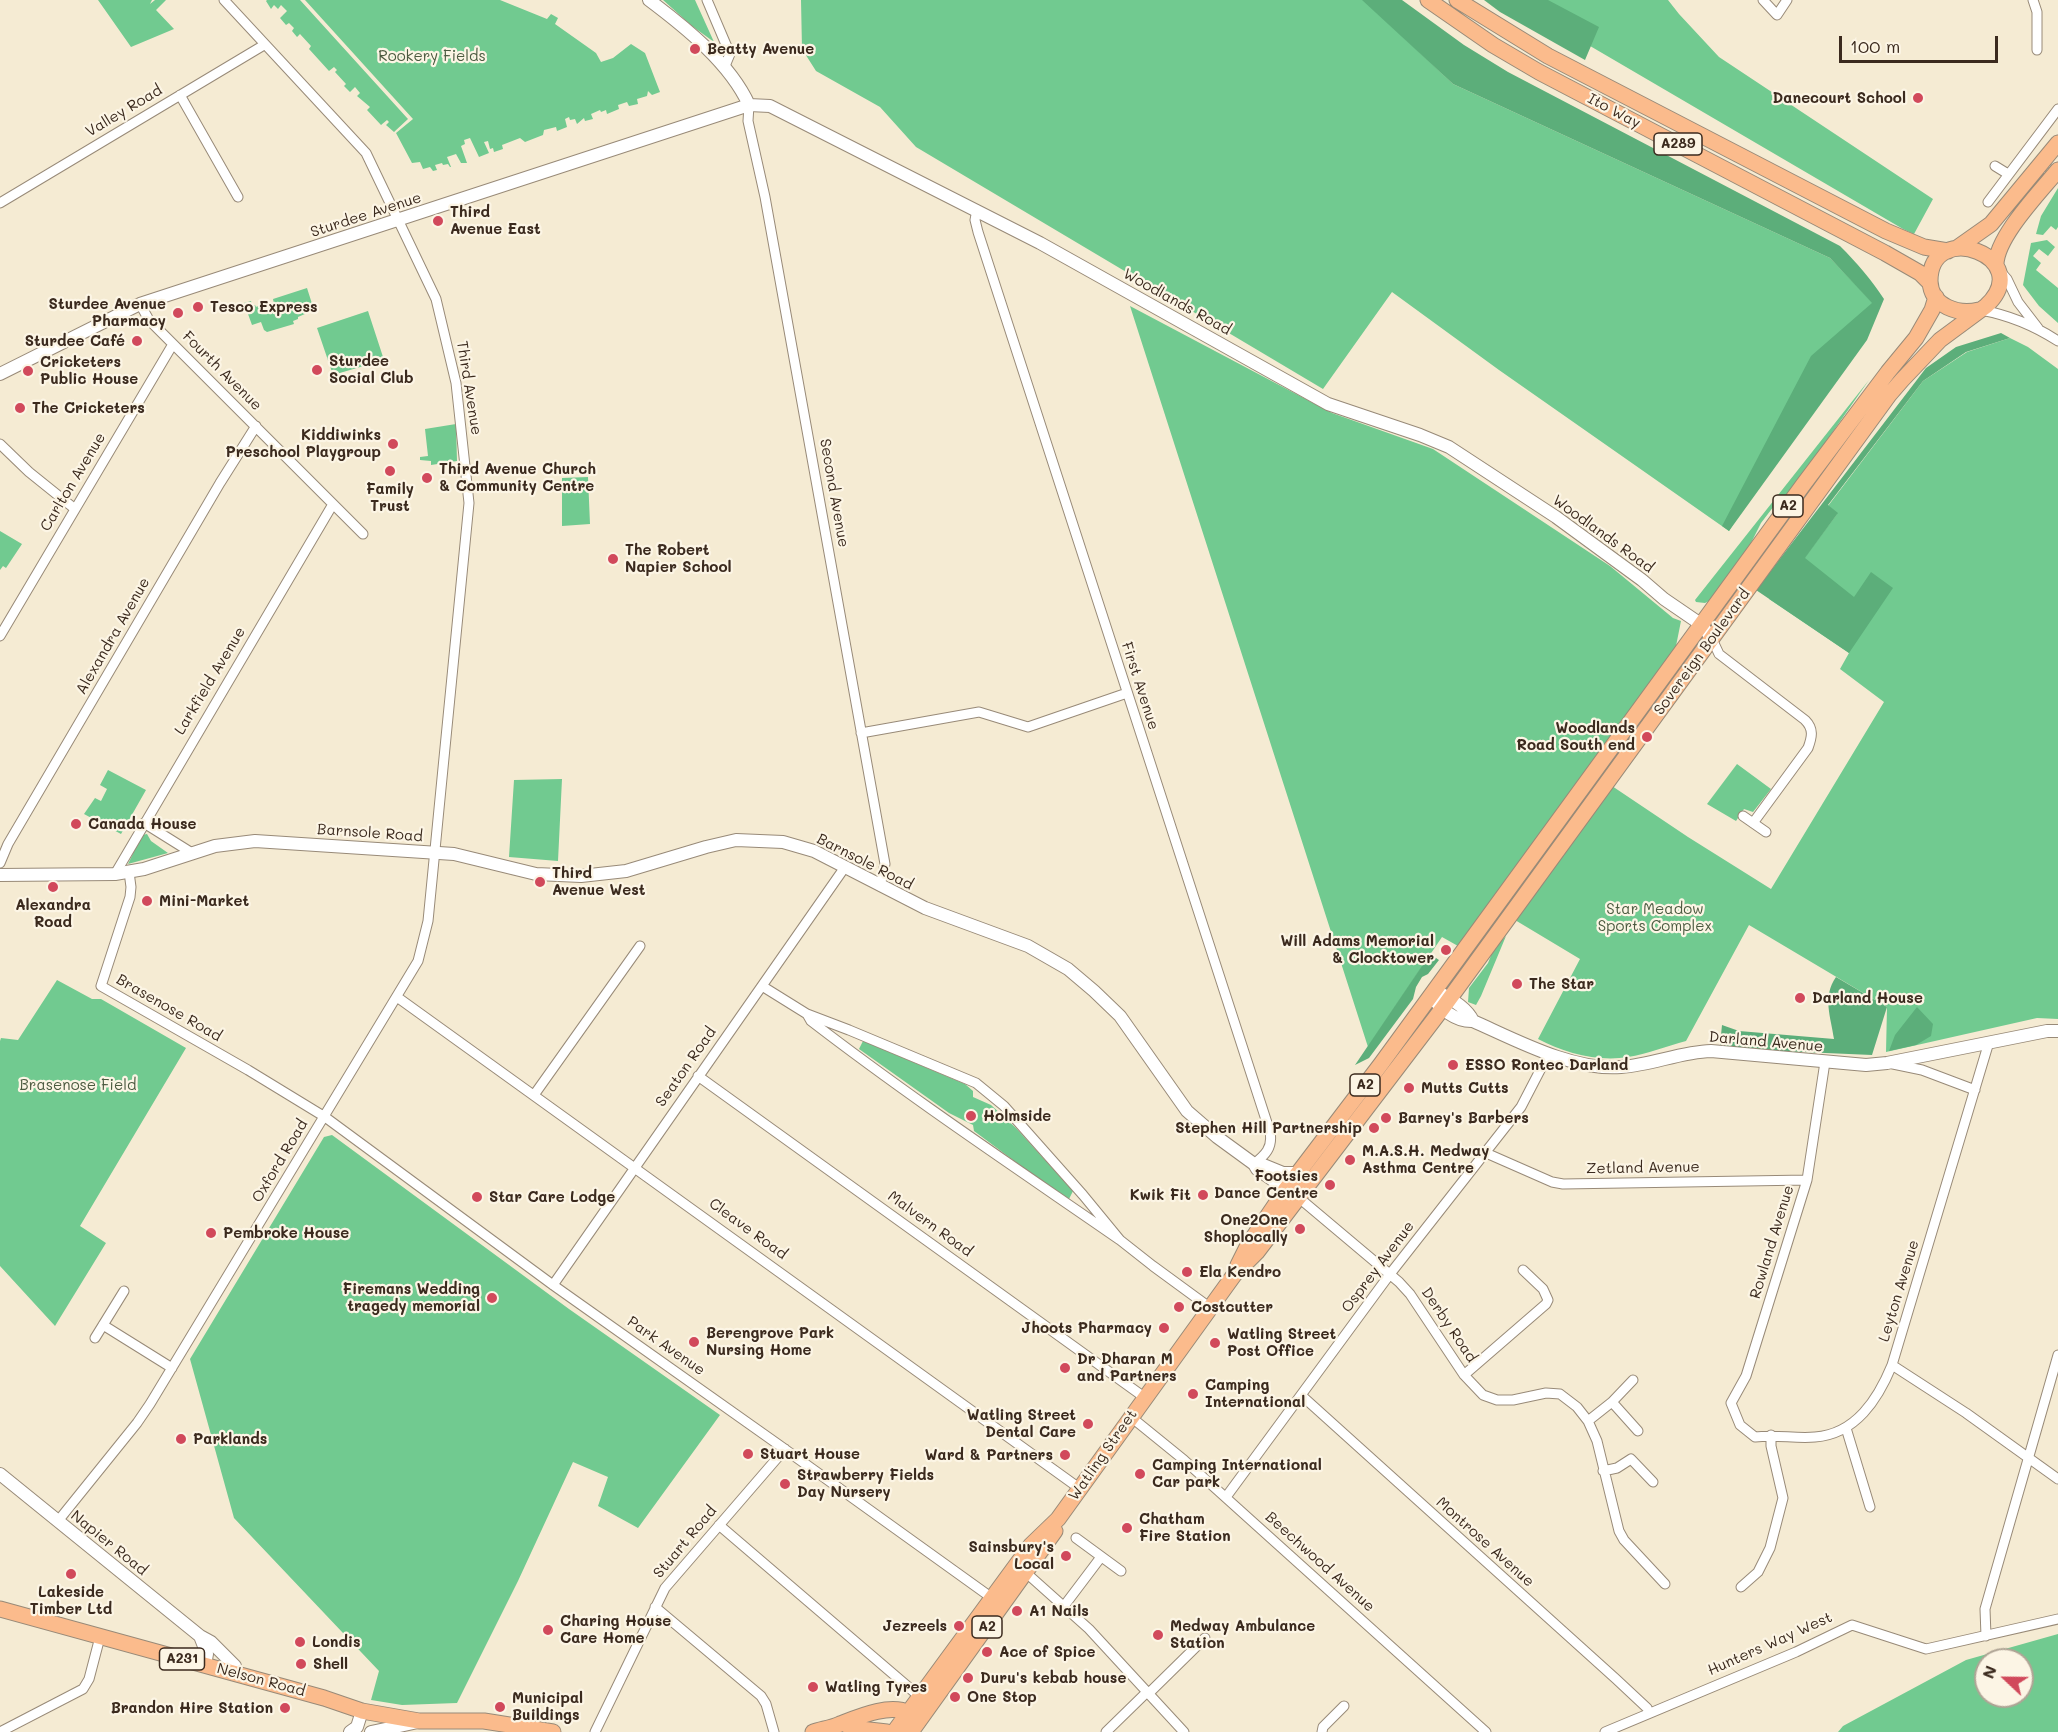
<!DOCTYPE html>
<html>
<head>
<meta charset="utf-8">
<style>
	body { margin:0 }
	#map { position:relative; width:2058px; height:1732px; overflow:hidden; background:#f5ebd3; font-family:Mali,sans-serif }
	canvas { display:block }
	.north { position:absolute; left:1974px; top:1648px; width:60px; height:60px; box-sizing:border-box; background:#fcf5e5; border:2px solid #afa495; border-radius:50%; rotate:292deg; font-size:16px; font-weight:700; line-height:24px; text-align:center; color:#3b2a1e }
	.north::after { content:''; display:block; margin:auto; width:21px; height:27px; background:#d1495b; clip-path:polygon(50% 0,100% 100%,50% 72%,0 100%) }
	.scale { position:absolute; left:1839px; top:36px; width:159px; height:27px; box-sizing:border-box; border:3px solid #3b2a1e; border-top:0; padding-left:8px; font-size:18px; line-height:21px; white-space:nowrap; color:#3b2a1e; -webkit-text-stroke:4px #fcf5e5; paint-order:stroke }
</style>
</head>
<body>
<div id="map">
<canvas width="2058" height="1732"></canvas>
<div class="north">N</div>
<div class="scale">100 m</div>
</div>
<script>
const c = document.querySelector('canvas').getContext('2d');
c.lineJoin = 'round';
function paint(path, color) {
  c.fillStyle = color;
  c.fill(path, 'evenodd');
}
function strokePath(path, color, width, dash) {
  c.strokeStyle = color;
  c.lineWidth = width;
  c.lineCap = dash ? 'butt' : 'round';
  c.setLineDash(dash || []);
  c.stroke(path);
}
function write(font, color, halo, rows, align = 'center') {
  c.font = font + ' Mali,sans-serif';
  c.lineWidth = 4.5;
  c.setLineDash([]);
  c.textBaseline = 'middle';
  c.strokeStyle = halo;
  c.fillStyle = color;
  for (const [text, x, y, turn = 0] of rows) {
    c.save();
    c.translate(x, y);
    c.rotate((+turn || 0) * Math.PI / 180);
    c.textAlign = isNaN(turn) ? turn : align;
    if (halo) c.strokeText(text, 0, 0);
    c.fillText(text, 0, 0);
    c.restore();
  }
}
const green = new Path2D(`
	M98,0H152L150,4L155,0H166L156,10L174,29L131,47Z
	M267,0H300L408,119L394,132L386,125L389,122L387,120L381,125L367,110L370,107L357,96L360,93L355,87L350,92L344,86L346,84L335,72L337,70L334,67L329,71L309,49L311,46L300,34L297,37L292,31L294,28L289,23L286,25L280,18L287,11L281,5L278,9L274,5L271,9L266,1Z
	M305,0H500L547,19L551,14L558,18L555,24L596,53L601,62L613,58L631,44L645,53L660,92L652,95L648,91L647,96L637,99L638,104L629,106L627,102L618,105L619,109L607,114L606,110L601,112L600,110L591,114L593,119L585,121L584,118L577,124L575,119L570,120L569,117L565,119L567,127L557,131L556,127L544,130L543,135L525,142L520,138L502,145L503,149L494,152L493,148L490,149L488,141L484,142L489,153L479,157L470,138L464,140L465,144L461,146L467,163H461L456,154L447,157L451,167H450L448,164L443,165L442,163L435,165L437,170L433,171L430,167L423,169L420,162L412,163L396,133L413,119Z
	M663,0H695L714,42L692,26Z
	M801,0H1364L1453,84L1830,258L1873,303L1729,531L1499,370L1392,292L1323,389L916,147L880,107L816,71L802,49Z
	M1523,0H1668L1679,14L1719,57L1933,199L1914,234L1903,229L1573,36Z
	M2058,188V227L2056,230L2051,226L2043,235L2036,234L2041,216Z
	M2047,240L2055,247L2048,256L2039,249L2033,256L2041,263L2036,270L2058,288V323L2039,306L2023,285L2031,243Z
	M307,288L314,310L298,317V319L293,321L294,324L267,332L264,330L261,322L252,325L244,303L251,301L252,305H255L256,307L264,302L266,307L274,304L273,299Z
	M1130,306L1332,413L1433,449L1610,566L1673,618L1681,621L1675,651L1458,946L1442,937L1368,1047Z
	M368,311L384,360L333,375L317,328Z
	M2010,338L2028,347L2058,369V1019L2037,1018L1886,1052L1887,1007L1749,925L1686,1041C1667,1046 1647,1054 1628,1057C1598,1062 1564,1053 1538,1039L1580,959L1515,920L1612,786L1688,837L1771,889L1884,702L1840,669L1849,653L1769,599L1805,557L1837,514L1828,506L1923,381L1967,352Z
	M1869,380L1795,486L1774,506L1761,523L1748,549L1711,600L1705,603L1696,602L1695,600Z
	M456,424L457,461L431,465V461L420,460V457L428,456L425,429Z
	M588,477L590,524L562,526V478Z
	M0,531L22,544L6,568L3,566L0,570Z
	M1737,764L1771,789L1753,812L1744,809L1736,821L1707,804Z
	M108,770L146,790L121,834L84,814L95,798L101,801L107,789L100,785Z
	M562,779L558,861L509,857L514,780Z
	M147,834L151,841L168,853L128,864L142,835Z
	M1506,936L1481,996L1476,1005L1468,1002L1469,988L1488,963L1494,948Z
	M57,980L92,999H101L186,1048L80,1226L106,1243L55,1326L0,1266V1041L1,1038L18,1040Z
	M863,1041L965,1084L973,1091V1097L991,1105L1016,1128L1073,1191L1068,1201L974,1131L973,1125L949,1113L859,1049Z
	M332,1135L569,1309L720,1415L638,1528L598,1506L608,1477L573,1462L518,1581L457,1703L402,1705L371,1700L379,1671L234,1518L190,1359L324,1137Z
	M2058,1634V1732H1838L1843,1726L1966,1660ZM1986,1660H2022V1696H1986Z`);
const forest = new Path2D(`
	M1362,0H1402L1464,45L1508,72L1840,246C1857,263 1871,279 1884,299L1867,340L1729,531L1722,526L1811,356L1872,303L1830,258L1453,84Z
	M1484,0H1548L1599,27L1585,60L1500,12Z
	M2001,333L2010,338L1966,352L1923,381L1828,505L1838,513L1805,558L1854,597L1871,572L1893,588L1849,653L1756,590L1926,368L1956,347Z
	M1430,954L1439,960L1428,974L1422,977L1416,987L1413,999L1369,1058L1355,1065Z
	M1836,977L1887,1007L1872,1055L1756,1050L1720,1045L1722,1025L1739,1031L1834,1039C1831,1017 1822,997 1836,977Z
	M1917,1007L1933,1024L1931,1036L1916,1045L1889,1051L1895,1035Z`);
const minor = new Path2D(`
	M707,0L730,54L725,66
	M1763,0L1777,15L1787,0
	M2033,0L2037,12V50
	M180,95L238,197
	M749,105L748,121L765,197L885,864L880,886
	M1995,166L2008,174
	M1988,202L2058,109
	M0,203L264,45
	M977,210L975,220L978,232L1270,1132C1273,1148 1265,1155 1254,1164
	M2000,271L2007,279L2018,302L2038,328
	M140,304L149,320L363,534
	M1981,310C2008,315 2035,326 2058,341
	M0,444L29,472L75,509
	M0,636L173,344
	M1712,639L1719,654L1805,720C1814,729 1812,737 1808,748L1753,823
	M861,733L979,712L1028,727L1127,693
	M1743,816L1766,832
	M144,823L192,853
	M0,863L8,844L220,483L256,426
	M129,872L131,887L130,897L101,986L248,1070L325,1117L553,1285L779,1445L992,1598
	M115,874L333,504
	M762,986L807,1014L811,1021C911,1098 1016,1168 1120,1240L1083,1195L1004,1106L976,1083L849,1030L807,1014
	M397,997L1079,1488
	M1825,1062L1807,1180L1746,1376L1731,1403L1740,1425L1755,1437C1776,1434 1795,1439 1815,1437C1856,1434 1878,1399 1892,1365L1989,1042
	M1893,1064L1922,1070L1975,1090
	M698,1076L1144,1397
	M534,1095L640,946
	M1486,1153L1552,1182L1563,1184L1807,1180
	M1298,1197L1399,1282L1410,1294L1464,1375L1483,1395L1497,1400H1513L1546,1393L1560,1394L1577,1407L1588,1421L1597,1441L1619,1531L1624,1540L1665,1584
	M1120,1240L1153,1266L1209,1307
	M553,1285L845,867
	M103,1325L172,1368
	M95,1338L124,1291
	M1892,1365L1966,1413L2058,1479
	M1464,1375L1546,1304L1548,1300L1543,1289L1523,1270
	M1301,1395L1616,1679L1647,1708L1649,1712
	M1612,1402L1633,1380
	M1131,1417L1184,1460L1486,1732
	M1588,1421L1612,1402L1638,1431
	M1846,1428L1870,1507
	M1603,1471L1617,1468L1631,1459L1653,1482
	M1226,1497L1390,1274L1521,1107L1549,1053
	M58,1521L137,1423L150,1404L418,961L428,921L469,503L456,383L436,299L366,153L224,0
	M719,1525L920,1697
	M1076,1538L1121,1571
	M1023,1570L1089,1629L1184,1732
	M1741,1587L1758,1572L1770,1548L1783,1498L1771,1446V1435
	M1064,1606L1101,1557
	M655,1607L761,1696L766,1704L774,1732
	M1986,1636L1985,1609L2058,1355
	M1148,1694L1205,1638
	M0,1732L83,1689L89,1679L100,1637
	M595,1732L665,1588L785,1449
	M1106,1732L1147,1692
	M1322,1732L1323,1727L1344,1706
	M1605,1732L1796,1652L1852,1625L1926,1649L2058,1619`);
const tertiary = new Path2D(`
	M649,0C685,27 730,63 749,105
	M0,374L140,304L749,105L770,106L1040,243L1328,404L1420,435L1449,447L1556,517L1642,580L1664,599L1702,625L1712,639
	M0,875L115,874L144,869L215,846L255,841L454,854L536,874L581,876L626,871L706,847L736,840L783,842L814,851L925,908L1028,946L1068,969L1094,991L1120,1016L1187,1111L1217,1137L1254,1164L1257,1169L1293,1194
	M1435,990C1448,998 1466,1006 1473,1021
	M1430,996C1442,1009 1455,1022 1473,1021C1516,1040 1573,1071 1621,1067C1652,1065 1680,1052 1711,1051L1866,1065L1887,1063L2047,1031H2058
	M1261,1164L1283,1173H1299
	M0,1474L200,1636L211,1642L235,1666V1673
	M200,1636L207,1654L205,1665
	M350,1732L357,1727L362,1711
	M371,1732L418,1722`);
const primary = new Path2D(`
	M1428,0L1493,45L1539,72L1885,253L1920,273L1930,283
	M1457,0L1548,56L1886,231L1924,247L1948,251
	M1957,248L1991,224L2058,143
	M1996,266C1995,238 2040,192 2058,170
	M1238,1265L1248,1245L1286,1189L1381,1064L1803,485L1888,372L1916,338L1932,310L1936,297
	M0,1609L324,1698L362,1711L419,1721H484L553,1732
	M844,1723L851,1728L887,1732
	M813,1732C822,1729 832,1728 840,1724C858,1717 890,1703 909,1713
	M894,1732L1031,1545L1058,1519L1234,1275L1257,1252L1442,1009L1889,395L1902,380L1940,340L1986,306C2038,257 1930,218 1930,281C1931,307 1959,315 1979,310
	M911,1732L1055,1531`);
const markers = [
	[695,49,6,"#d1495b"],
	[1918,98,6,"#d1495b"],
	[438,221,6,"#d1495b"],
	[198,307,6,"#d1495b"],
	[178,313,6,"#d1495b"],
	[137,341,6,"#d1495b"],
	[317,370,6,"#d1495b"],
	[28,371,6,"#d1495b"],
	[20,408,6,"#d1495b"],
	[393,444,6,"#d1495b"],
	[390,471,6,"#d1495b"],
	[427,478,6,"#d1495b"],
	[613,559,6,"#d1495b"],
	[1647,737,6,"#d1495b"],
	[76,824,6,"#d1495b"],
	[540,882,6,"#d1495b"],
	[53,887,6,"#d1495b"],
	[147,901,6,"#d1495b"],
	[1446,950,6,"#d1495b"],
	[1517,984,6,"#d1495b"],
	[1800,998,6,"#d1495b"],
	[1453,1065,6,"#d1495b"],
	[1409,1088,6,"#d1495b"],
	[971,1116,6,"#d1495b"],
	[1386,1118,6,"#d1495b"],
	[1374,1128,6,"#d1495b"],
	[1350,1160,6,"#d1495b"],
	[1330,1185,6,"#d1495b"],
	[1203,1195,6,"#d1495b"],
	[477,1197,6,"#d1495b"],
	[1300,1229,6,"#d1495b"],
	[211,1233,6,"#d1495b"],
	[1187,1272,6,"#d1495b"],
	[492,1298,6,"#d1495b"],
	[1179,1307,6,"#d1495b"],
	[1164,1328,6,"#d1495b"],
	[694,1342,6,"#d1495b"],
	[1215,1343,6,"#d1495b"],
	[1065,1368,6,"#d1495b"],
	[1193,1394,6,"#d1495b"],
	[1088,1424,6,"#d1495b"],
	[181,1439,6,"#d1495b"],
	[748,1454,6,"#d1495b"],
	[1065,1455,6,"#d1495b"],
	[1140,1474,6,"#d1495b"],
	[785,1484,6,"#d1495b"],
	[1127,1528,6,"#d1495b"],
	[1066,1556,6,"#d1495b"],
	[71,1574,6,"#d1495b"],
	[1017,1611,6,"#d1495b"],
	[959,1626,6,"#d1495b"],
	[548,1630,6,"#d1495b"],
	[1158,1635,6,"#d1495b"],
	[300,1642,6,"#d1495b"],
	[987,1652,6,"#d1495b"],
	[301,1664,6,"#d1495b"],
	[968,1678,6,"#d1495b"],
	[813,1687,6,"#d1495b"],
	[955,1697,6,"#d1495b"],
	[500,1707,6,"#d1495b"],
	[285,1708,6,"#d1495b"]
];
const shields = [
	[1678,144,48],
	[1788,506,30],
	[1365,1085,30],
	[987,1627,30],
	[182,1659,45]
];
const shieldNames = [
	["A289",1678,144],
	["A2",1788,506],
	["A2",1365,1085],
	["A2",987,1627],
	["A231",182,1659]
];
const poiNames = [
	["Beatty Avenue",707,49],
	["Danecourt School",1906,98,"right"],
	["Third",450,212],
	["Avenue East",450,229],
	["Sturdee Avenue",166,304,"right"],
	["Pharmacy",166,321,"right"],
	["Tesco Express",210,307],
	["Sturdee Café",125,341,"right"],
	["Sturdee",329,361],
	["Social Club",329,378],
	["Cricketers",40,362],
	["Public House",40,379],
	["The Cricketers",32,408],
	["Kiddiwinks",381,435,"right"],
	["Preschool Playgroup",381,452,"right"],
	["Third Avenue Church",439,469],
	["& Community Centre",439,486],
	["Family",390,489,"center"],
	["Trust",390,506,"center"],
	["The Robert",625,550],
	["Napier School",625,567],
	["Woodlands",1635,728,"right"],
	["Road South end",1635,745,"right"],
	["Canada House",88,824],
	["Third",552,873],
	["Avenue West",552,890],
	["Mini-Market",159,901],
	["Alexandra",53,905,"center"],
	["Road",53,922,"center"],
	["Will Adams Memorial",1434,941,"right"],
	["& Clocktower",1434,958,"right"],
	["The Star",1529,984],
	["Darland House",1812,998],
	["ESSO Rontec Darland",1465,1065],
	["Mutts Cutts",1421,1088],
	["Holmside",983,1116],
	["Barney's Barbers",1398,1118],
	["Stephen Hill Partnership",1362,1128,"right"],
	["M.A.S.H. Medway",1362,1151],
	["Asthma Centre",1362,1168],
	["Footsies",1318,1176,"right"],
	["Dance Centre",1318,1193,"right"],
	["Kwik Fit",1191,1195,"right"],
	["Star Care Lodge",489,1197],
	["One2One",1288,1220,"right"],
	["Shoplocally",1288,1237,"right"],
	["Pembroke House",223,1233],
	["Ela Kendro",1199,1272],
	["Firemans Wedding",480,1289,"right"],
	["tragedy memorial",480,1306,"right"],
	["Costcutter",1191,1307],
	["Jhoots Pharmacy",1152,1328,"right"],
	["Berengrove Park",706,1333],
	["Nursing Home",706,1350],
	["Watling Street",1227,1334],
	["Post Office",1227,1351],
	["Dr Dharan M",1077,1359],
	["and Partners",1077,1376],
	["Camping",1205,1385],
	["International",1205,1402],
	["Watling Street",1076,1415,"right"],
	["Dental Care",1076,1432,"right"],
	["Parklands",193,1439],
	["Stuart House",760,1454],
	["Ward & Partners",1053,1455,"right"],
	["Camping International",1152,1465],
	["Car park",1152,1482],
	["Strawberry Fields",797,1475],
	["Day Nursery",797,1492],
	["Chatham",1139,1519],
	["Fire Station",1139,1536],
	["Sainsbury's",1054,1547,"right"],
	["Local",1054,1564,"right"],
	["Lakeside",71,1592,"center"],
	["Timber Ltd",71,1609,"center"],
	["A1 Nails",1029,1611],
	["Charing House",560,1621],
	["Care Home",560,1638],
	["Jezreels",947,1626,"right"],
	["Medway Ambulance",1170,1626],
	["Station",1170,1643],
	["Londis",312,1642],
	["Ace of Spice",999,1652],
	["Shell",313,1664],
	["Duru's kebab house",980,1678],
	["Watling Tyres",825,1687],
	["One Stop",967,1697],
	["Municipal",512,1698],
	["Buildings",512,1715],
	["Brandon Hire Station",273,1708,"right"]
];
const parkNames = [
	["Rookery Fields",432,56],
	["Star Meadow",1655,909],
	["Sports Complex",1655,926],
	["Brasenose Field",78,1085]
];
const streetNames = [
	["Valley Road",124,111,-31],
	["Ito Way",1614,111,28],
	["Sturdee Avenue",366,215,-18],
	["Woodlands Road",1177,302,29],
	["Fourth Avenue",222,371,45],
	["Third Avenue",469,388,81],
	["Carlton Avenue",73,482,-59],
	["Second Avenue",834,493,80],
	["Woodlands Road",1603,534,36],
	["Alexandra Avenue",113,636,-60],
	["Sovereign Boulevard",1702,652,-54],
	["Larkfield Avenue",210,681,-59],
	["First Avenue",1140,686,72],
	["Barnsole Road",370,833,4],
	["Barnsole Road",865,862,27],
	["Brasenose Road",169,1008,30],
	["Darland Avenue",1766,1042,5],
	["Seaton Road",686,1067,-55],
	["Oxford Road",280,1161,-59],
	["Zetland Avenue",1643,1168,-1],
	["Malvern Road",930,1224,36],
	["Cleave Road",748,1229,36],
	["Rowland Avenue",1772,1242,-73],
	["Osprey Avenue",1378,1267,-53],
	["Leyton Avenue",1899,1291,-73],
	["Derby Road",1449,1325,56],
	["Park Avenue",666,1346,35],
	["Watling Street",1103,1455,-55],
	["Stuart Road",685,1542,-50],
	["Montrose Avenue",1485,1542,42],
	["Napier Road",109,1543,39],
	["Beechwood Avenue",1320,1562,42],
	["Hunters Way West",1770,1644,-24],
	["Nelson Road",261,1680,15]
];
paint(green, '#71ca90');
paint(forest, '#5cae7a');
strokePath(minor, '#988a78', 11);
strokePath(tertiary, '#988a78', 14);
strokePath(primary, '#988a78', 17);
strokePath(minor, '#fff', 9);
strokePath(tertiary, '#fff', 12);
strokePath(primary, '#fbbb8c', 15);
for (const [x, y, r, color] of markers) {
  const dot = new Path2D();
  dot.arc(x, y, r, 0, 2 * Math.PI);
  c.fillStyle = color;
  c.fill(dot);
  strokePath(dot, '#fcf5e5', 2);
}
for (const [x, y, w] of shields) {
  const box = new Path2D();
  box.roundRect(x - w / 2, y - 11, w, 22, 4.5);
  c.fillStyle = '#fcf5e5';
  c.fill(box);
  strokePath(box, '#3b2a1e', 1.5);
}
write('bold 14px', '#3b2a1e', null, shieldNames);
write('bold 15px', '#3b2a1e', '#fcf5e5', poiNames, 'left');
write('15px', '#4b5a40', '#fcf5e5', parkNames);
write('15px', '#3b2a1e', '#fcf5e5', streetNames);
</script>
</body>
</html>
